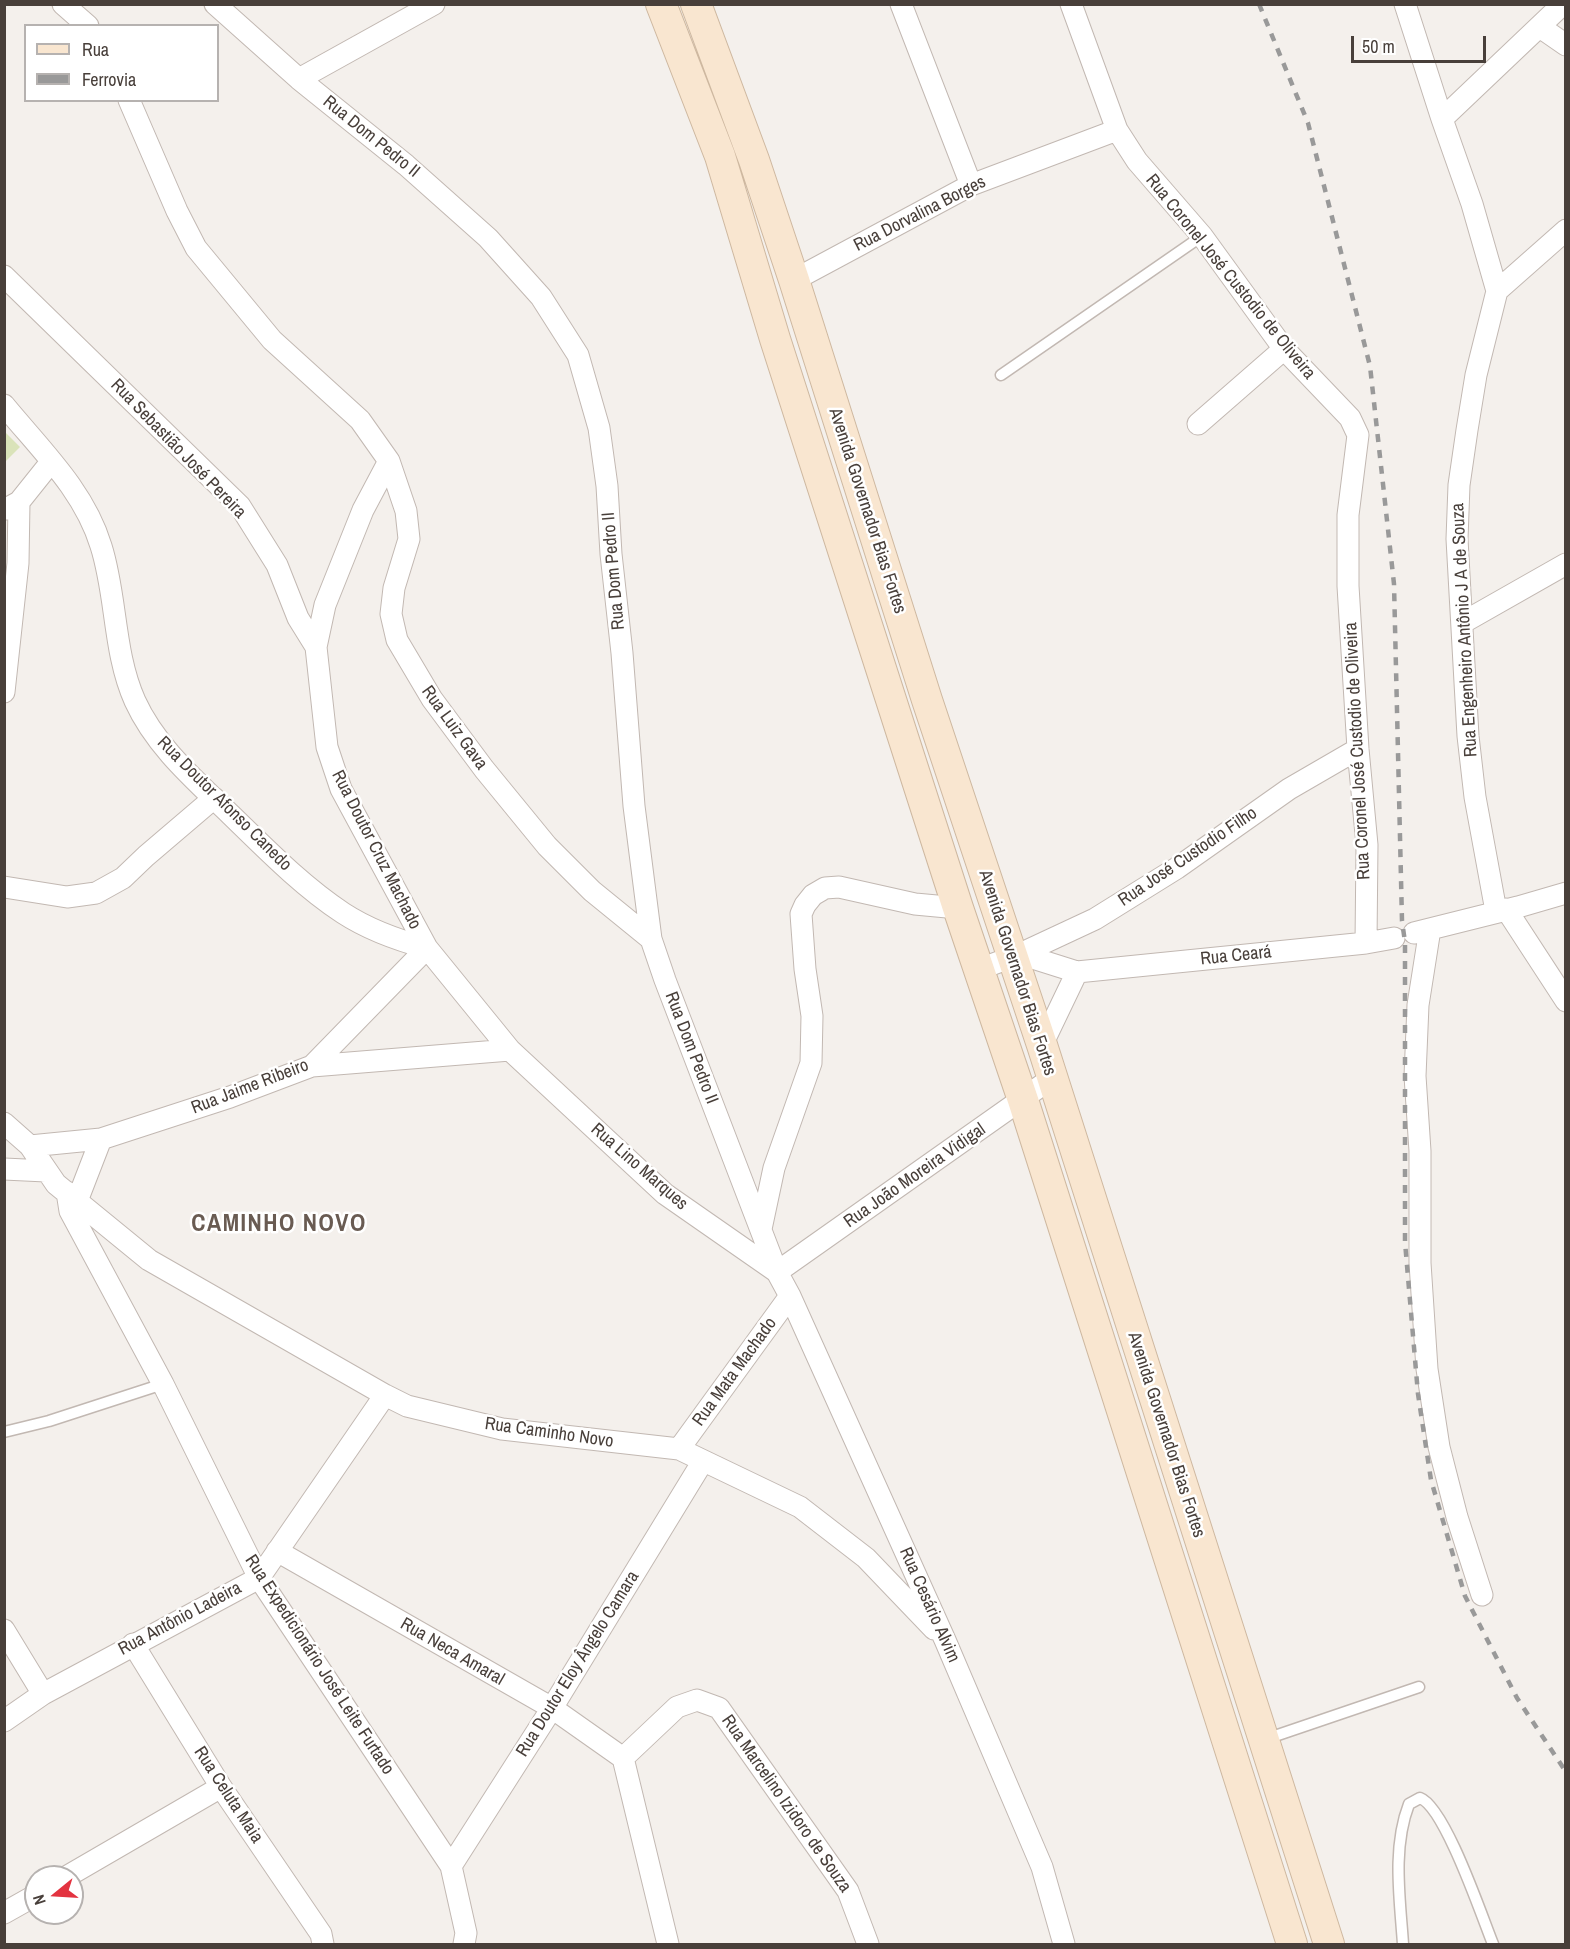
<!DOCTYPE html>
<html>
<head>
<meta charset="utf-8">
<style>
	body { margin:0 }
	#map { position:relative; width:1570px; height:1949px; overflow:hidden; background:#f4f0ec; font-family:"Archivo Narrow",sans-serif }
	canvas { display:block }
	.frame { position:absolute; inset:0; border:6px solid #483f3a; pointer-events:none }
	.legend { position:absolute; left:24px; top:24px; width:195px; height:78px; box-sizing:border-box; background:#fff; border:2px solid #b6b2b0; margin:0; padding:8px 10px; list-style:none; font-size:18px; color:#483f3a }
	.legend li { display:flex; align-items:center; gap:12px; height:30px }
	.legend b { width:30px; border:2px solid #b6b2b0 }
	.north { position:absolute; left:24px; top:1865px; width:60px; height:60px; box-sizing:border-box; background:#fff; border:2px solid #b6b2b0; border-radius:50%; rotate:252deg; font-size:16px; font-weight:700; line-height:24px; text-align:center; color:#483f3a }
	.north::after { content:''; display:block; margin:auto; width:21px; height:27px; background:#e33340; clip-path:polygon(50% 0,100% 100%,50% 72%,0 100%) }
	.scale { position:absolute; left:1351px; top:36px; width:135px; height:27px; box-sizing:border-box; border:3px solid #483f3a; border-top:0; padding-left:8px; font-size:18px; line-height:21px; white-space:nowrap; color:#483f3a; -webkit-text-stroke:4px #fff; paint-order:stroke }
</style>
</head>
<body>
<div id="map">
<canvas width="1570" height="1949"></canvas>
<div class="frame"></div>
<ul class="legend">
<li><b style="height:8px;background:#f9e6d0"></b>Rua</li>
<li><b style="height:8px;background:#999"></b>Ferrovia</li>
</ul>
<div class="north">N</div>
<div class="scale">50 m</div>
</div>
<script>
const c = document.querySelector('canvas').getContext('2d');
c.lineJoin = 'round';
function paint(path, color) {
  c.fillStyle = color;
  c.fill(path, 'evenodd');
}
function strokePath(path, color, width, dash) {
  c.strokeStyle = color;
  c.lineWidth = width;
  c.lineCap = dash ? 'butt' : 'round';
  c.setLineDash(dash || []);
  c.stroke(path);
}
function write(font, color, halo, rows, align = 'center') {
  c.font = font + ' "Archivo Narrow",sans-serif';
  c.lineWidth = 5;
  c.setLineDash([]);
  c.textBaseline = 'middle';
  c.strokeStyle = halo;
  c.fillStyle = color;
  for (const [text, x, y, turn = 0] of rows) {
    c.save();
    c.translate(x, y);
    c.rotate((+turn || 0) * Math.PI / 180);
    c.textAlign = isNaN(turn) ? turn : align;
    if (halo) c.strokeText(text, 0, 0);
    c.fillText(text, 0, 0);
    c.restore();
  }
}
const green = new Path2D(`
	M5,432L20,447L5,462H4Z`);
const service = new Path2D(`
	M1001,375L1202,236
	M4,1432L49,1421L163,1384
	M1266,1739L1419,1687
	M1403,1944C1400,1899 1392,1848 1409,1804L1420,1798C1445,1807 1482,1917 1493,1944`);
const minor = new Path2D(`
	M63,4L88,26
	M215,4L299,79L406,165L488,238L541,297L578,355L599,428L607,486L611,554L622,653L634,806L651,939L665,980L777,1272L790,1296L945,1640L1042,1867L1064,1944
	M901,4L971,185
	M1071,4L1117,130L1137,161L1202,236L1284,349L1350,418L1358,435L1348,515V586L1358,749L1367,845L1366,943
	M1405,4L1442,119L1472,204L1497,291L1476,375L1467,430L1459,485L1457,539L1468,736L1475,797L1496,911
	M1540,27L1566,45
	M299,79L434,4
	M129,100L177,211L196,248L272,340L360,420L389,461L406,511L409,539L394,588L391,614L397,640L432,699L484,769L547,846L592,891L651,939
	M1442,119L1563,4
	M4,276L240,506L277,565L298,618L316,647
	M794,280L971,185L1117,130
	M1497,291L1566,230
	M4,405C40,449 84,490 101,546C117,596 113,652 135,701C156,747 195,780 231,815C266,849 302,886 343,913C369,930 397,940 427,948
	M1198,424L1284,349
	M389,461L363,510L325,605L316,647L327,747L341,789L427,948L510,1050L665,1194L777,1272
	M6,509L19,502L51,462
	M1462,623L1566,564
	M4,692L18,563L19,502
	M4,887L67,897L96,893L123,878L146,856L214,798
	M1506,909L1566,1001
	M1430,929L1418,1005L1415,1076L1420,1151V1263L1427,1369L1439,1447L1457,1517L1482,1595
	M1414,933L1518,907L1566,893
	M1020,954L1077,972L1366,943L1394,938
	M980,969L1020,954L1095,919L1177,868L1289,789L1358,749
	M1042,1045L1077,972
	M312,1066L510,1050
	M4,1123L30,1146L56,1184L149,1260L385,1395L407,1406L502,1429L679,1449L800,1507L866,1558L934,1629
	M30,1146L101,1139L230,1097L312,1066L427,948
	M4,1169L46,1171
	M67,1192L70,1211L163,1384L259,1578L451,1866L466,1933L464,1944
	M77,1201L101,1139
	M761,1229L774,1168L811,1063L812,1016L805,969L801,914L805,905L813,895L825,888L839,887L915,904L958,908
	M777,1272L1052,1078
	M679,1449L790,1296
	M277,1551L552,1708L623,1758
	M4,1630L43,1694
	M133,1644L221,1787L321,1934L323,1944
	M4,1721L43,1694L259,1578L385,1395
	M623,1758L677,1707L697,1700L719,1708L848,1891L868,1944
	M623,1758L668,1944
	M451,1866L552,1708L703,1461
	M66,1877L221,1787
	M4,1913L36,1895`);
const secondary = new Path2D(`
	M661,4L720,156L775,339L958,908L1023,1100L1292,1944
	M696,4L754,160L794,280L927,700L1042,1045L1329,1944`);
const rail = new Path2D(`
	M1259,4L1308,123L1370,366L1394,584L1402,921L1405,942V1242L1418,1394L1431,1480L1465,1596L1517,1698L1566,1772`);
const streetNames = [
	["Rua Dom Pedro II",371,137,39],
	["Rua Dorvalina Borges",920,214,-27],
	["Rua Coronel José Custodio de Oliveira",1230,277,51],
	["Rua Sebastião José Pereira",178,449,46],
	["Avenida Governador Bias Fortes",867,511,72],
	["Rua Dom Pedro II",614,571,-95],
	["Rua Engenheiro Antônio J A de Souza",1465,630,-93],
	["Rua Luiz Gava",454,728,54],
	["Rua Coronel José Custodio de Oliveira",1358,751,-93],
	["Rua Doutor Afonso Canedo",224,804,45],
	["Rua Doutor Cruz Machado",376,850,63],
	["Rua José Custodio Filho",1188,857,-34],
	["Rua Ceará",1236,956,-6],
	["Avenida Governador Bias Fortes",1017,973,72],
	["Rua Dom Pedro II",691,1048,69],
	["Rua Jaime Ribeiro",250,1087,-21],
	["Rua Lino Marques",639,1167,41],
	["Rua João Moreira Vidigal",915,1176,-35],
	["Rua Mata Machado",735,1372,-54],
	["Rua Caminho Novo",549,1433,8],
	["Avenida Governador Bias Fortes",1166,1435,72],
	["Rua Cesário Alvim",929,1605,66],
	["Rua Antônio Ladeira",180,1619,-28],
	["Rua Neca Amaral",452,1652,30],
	["Rua Doutor Eloy Ângelo Camara",578,1664,-58],
	["Rua Expedicionário José Leite Furtado",319,1665,57],
	["Rua Celuta Maia",228,1795,57],
	["Rua Marcelino Izidoro de Souza",786,1804,55]
];
const districtNames = [
	["CAMINHO NOVO",279,1225]
];
paint(green, '#dae3b9');
strokePath(service, '#c2b8b2', 13);
strokePath(minor, '#c2b8b2', 23);
strokePath(secondary, '#ceb8a0', 32);
strokePath(service, '#fff', 10);
strokePath(minor, '#fff', 21);
strokePath(secondary, '#f9e6d0', 30);
strokePath(rail, '#999', 4.5, [8, 8]);
write('18px', '#483f3a', '#fff', streetNames);
c.letterSpacing = '1.5px';
write('bold 24px', '#695b52', '#fff', districtNames);
c.letterSpacing = '0px';
</script>
</body>
</html>
